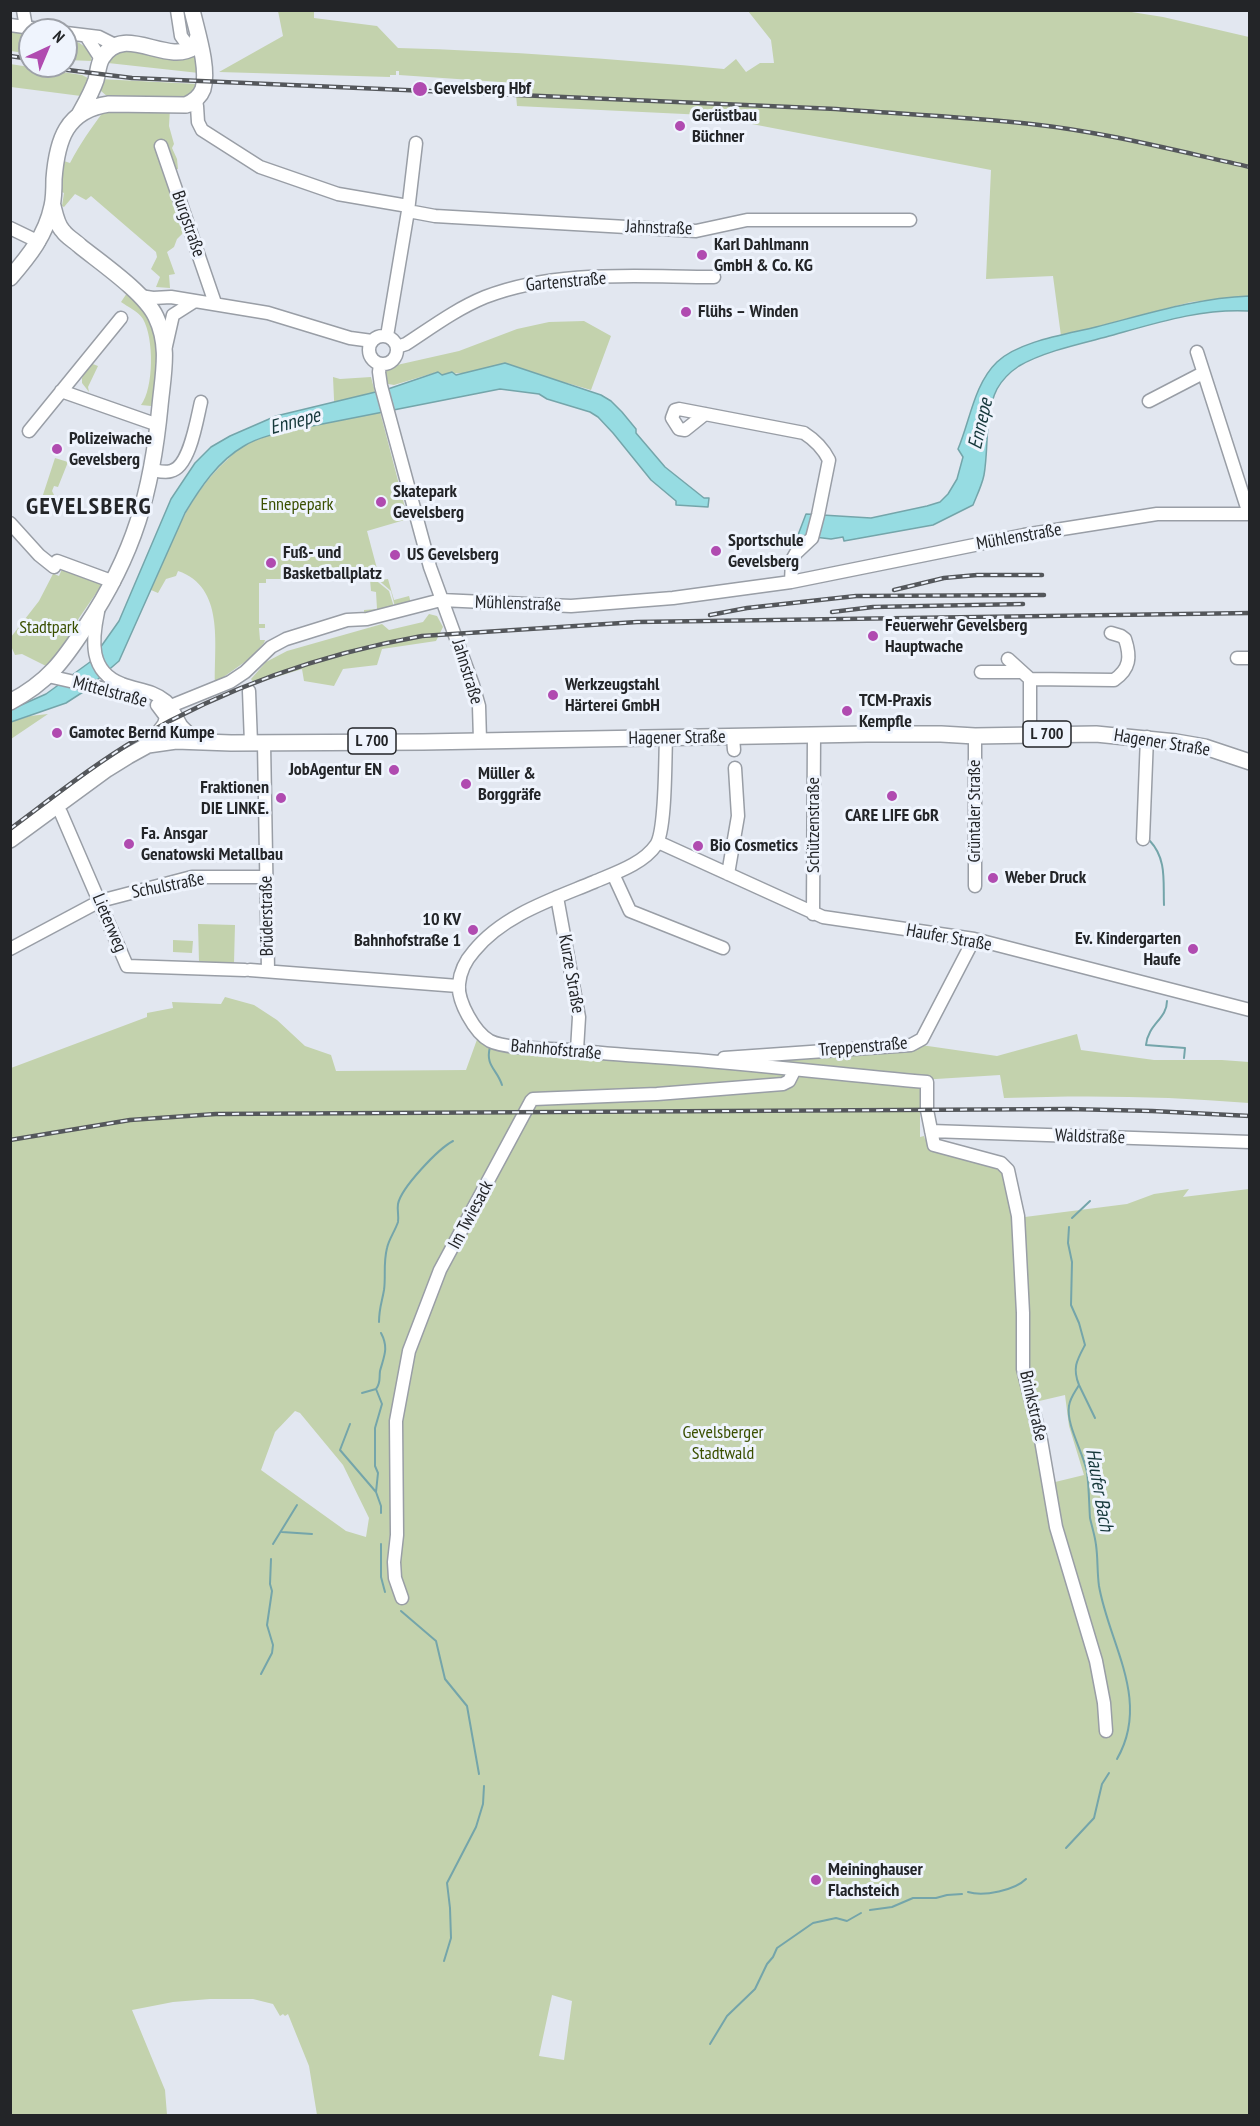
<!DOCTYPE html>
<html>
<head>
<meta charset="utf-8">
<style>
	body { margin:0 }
	#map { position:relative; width:1260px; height:2126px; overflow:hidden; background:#e2e7f0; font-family:"PT Sans Narrow",sans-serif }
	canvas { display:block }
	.frame { position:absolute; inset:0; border:12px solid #232528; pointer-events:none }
	.north { position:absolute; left:18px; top:18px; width:60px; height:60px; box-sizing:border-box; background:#eff4fd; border:2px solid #9da1a8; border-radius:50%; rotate:44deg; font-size:16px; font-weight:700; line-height:24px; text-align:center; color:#232528 }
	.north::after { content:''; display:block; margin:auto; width:21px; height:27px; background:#b04bb0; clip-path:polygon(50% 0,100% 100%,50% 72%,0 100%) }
</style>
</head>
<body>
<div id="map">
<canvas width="1260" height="2126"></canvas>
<div class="frame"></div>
<div class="north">N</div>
</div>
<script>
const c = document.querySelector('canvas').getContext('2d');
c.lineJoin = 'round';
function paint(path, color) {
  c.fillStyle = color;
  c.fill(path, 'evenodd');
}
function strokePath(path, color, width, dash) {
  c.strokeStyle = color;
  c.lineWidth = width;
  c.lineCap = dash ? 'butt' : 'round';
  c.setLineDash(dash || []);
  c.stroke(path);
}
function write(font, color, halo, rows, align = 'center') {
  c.font = font + ' "PT Sans Narrow",sans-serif';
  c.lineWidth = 6;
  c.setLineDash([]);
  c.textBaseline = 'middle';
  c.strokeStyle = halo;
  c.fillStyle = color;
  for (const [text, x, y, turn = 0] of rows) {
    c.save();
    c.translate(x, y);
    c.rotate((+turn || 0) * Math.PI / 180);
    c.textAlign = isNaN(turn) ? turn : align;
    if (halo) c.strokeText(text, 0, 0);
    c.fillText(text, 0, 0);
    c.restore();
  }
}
const green = new Path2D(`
	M1119,10L1163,17L1249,37V296L1191,302L1061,336L1053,276L986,279L991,170L705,115L517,106L515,83L399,75V71H396V75H390V77L219,72L283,36L278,11H314V18L377,26L398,48C507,51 616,59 724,69L736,59L746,72L760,63H774L771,40L748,11Z
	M10,29L30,32V54L11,51Z
	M66,38C79,42 90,46 92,61L66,60Z
	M120,48L195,57L199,73L108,63Z
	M10,64L82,75L88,78L81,96L11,87Z
	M99,79L198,84V88L189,97H108L101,91Z
	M170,108L169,126L174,144L172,148L177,159L178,169L166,173L186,230L177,239L174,247L167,252L175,274L169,275L170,288L156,287L160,277L151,269L157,257L156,252L91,196L86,200L75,194L64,207L62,206L64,193L60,191L59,167L64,161L70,163C80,144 91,128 104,111Z
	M127,293L151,313L158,334L153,402L151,406L141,405C154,388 154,338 143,319C138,311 128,307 121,302Z
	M584,321L611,336L591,390L567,383L460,373L442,375L437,372L394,385L388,384L385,374L388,367L459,351L517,329L549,322Z
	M90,363L98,366L88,387L89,392L82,383V378Z
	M333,377L340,379L371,377L408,519L367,531L380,580L388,579L394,600L409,596L411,603L395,607L391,591L375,577L373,578L389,591L394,607L364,613V610L377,609L376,592L371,591L370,579H266V583H259V624H265V628H259L260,640H265L264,643L249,659L215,683C214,644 225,587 178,571L176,576L166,579L158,593L151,590C174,540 185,498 228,459C233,454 239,448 245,445C273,431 306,427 335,421Z
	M55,458L68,462L58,487L54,486L52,491L54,495L49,506L40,504Z
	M62,569L100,583L101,586L79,618L74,627L71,640L50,668L22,654L15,655L11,646V637L39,601L55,570L54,574L59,576Z
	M429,614L437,616L443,627L436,641L382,649L377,665L343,669L334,686L304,681L302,669L254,684L251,679L266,662L287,651L382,624L389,630L423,622Z
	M48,714L11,739V722L30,716Z
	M198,924L235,925L234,963L199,962Z
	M173,940L193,941L192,953L173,952Z
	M225,997L254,1005L277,1020L305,1046L331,1055L336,1071L466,1070L479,1034L489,1041L690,1060L914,1044L997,1056L1077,1034L1081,1050L1154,1060H1222L1249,1062V1103C1167,1096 1086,1095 1004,1098L1000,1075L920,1080V1137L924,1136L925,1139L1001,1160L1017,1218L1127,1204L1154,1194L1189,1189L1183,1197L1249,1189V2115H317L309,2066L288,2014L285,2016L283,2014L280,2016L273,2004L253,1999H210L173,2002L132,2010L165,2090L167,2115L11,2116V1068L147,1017V1013L173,1008L172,1002L221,1004ZM1065,1395L1069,1426L1084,1475L1051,1483L1035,1402ZM295,1411L300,1413L343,1465L369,1518L366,1537L346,1531L261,1470L275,1432ZM552,1995L572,2001L564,2060L539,2056Z`);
const water = new Path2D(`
	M1249,296V311C1201,308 1153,324 1106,337C1079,344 1043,352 1019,366C1010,372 1002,380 997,389C984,415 989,447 984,475C982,485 977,495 973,505L933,525L844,541L843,537L831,539L798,535L806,514L871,518L927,506L940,502L948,494L957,479L963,457L958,449C970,421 974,384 997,362C1019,341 1068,334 1096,327C1147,314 1197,298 1249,296Z
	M505,363L601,395L611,401L622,412L636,429V433L665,467L704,498H709L708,507L676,505V501L651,480L613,433L598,417L590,412L547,399L539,394L500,389L302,428C283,432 260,436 244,446C218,461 200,488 185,513L119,661L83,692L66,703L11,722L10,710L46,694L101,654L100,648L119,621L171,499L195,463L211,447L230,436L276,416L388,389L438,372L442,375L452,372L456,375Z`);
const stream = new Path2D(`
	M114,11L115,10
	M1150,841C1167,859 1163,882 1164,905
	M1167,1001C1167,1019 1148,1024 1146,1045L1185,1048L1184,1058
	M490,1047C485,1066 497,1069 502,1085
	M1072,1218L1090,1201
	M1069,1227L1068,1243L1072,1262L1071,1305L1079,1323L1085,1345C1077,1360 1072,1368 1079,1385C1075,1392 1070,1398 1069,1406C1066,1425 1083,1452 1087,1472C1089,1487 1089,1503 1090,1518C1092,1527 1095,1536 1096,1545C1098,1558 1097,1572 1099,1586C1109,1644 1151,1700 1117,1759
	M379,1322C379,1308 382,1302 384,1290C386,1276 383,1264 387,1248C389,1239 395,1231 398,1222C399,1216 397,1210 398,1204C401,1188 438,1149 453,1141
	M381,1333C389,1348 384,1356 380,1371C379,1378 381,1383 376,1389L382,1404L375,1428V1466L378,1473L376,1492L381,1506V1513
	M1079,1385L1095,1418
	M362,1393L376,1389
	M350,1424L340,1450L376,1492
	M282,1532L312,1534
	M273,1544L297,1505
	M381,1544V1577L385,1592
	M401,1611L436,1641L445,1679L467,1706L479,1774
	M261,1674L272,1653L273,1645L267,1625L272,1591L270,1584L271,1559
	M1066,1848L1094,1818L1102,1784L1109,1773
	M968,1892C984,1897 1015,1890 1026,1879
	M870,1910L892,1907L913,1898H936L947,1895L962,1894
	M444,1961L451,1938L450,1908L447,1883L476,1827L483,1804L484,1786
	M710,2044L727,2016L755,1989L767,1964L773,1957L777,1948L813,1923L836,1918L847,1921L861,1913`);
const minor = new Path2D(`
	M23,10L26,27
	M177,10L181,36L191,50
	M10,25L46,30
	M66,33L99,37L115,45
	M86,36L101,59
	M186,105L197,106L198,122L202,130L260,167L338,194L408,206
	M161,146L215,303
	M408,211L435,216L696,231L747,220H910
	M10,228L39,242
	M140,296L153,298L171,297L268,313L350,338L372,341
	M369 350a14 14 0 1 1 28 0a14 14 0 1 1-28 0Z
	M387,336L408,211L416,143
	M166,346L173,315L195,301
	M397,347L406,344C432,327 456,309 485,297C557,269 639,277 714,277
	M1197,352L1249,514
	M380,364L379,372L381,386L430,567L473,685L479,706L480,740
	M61,391L158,425
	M1149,401L1203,373
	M705,414L685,430L679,429L672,418L675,410L679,409L804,433C815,440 823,448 829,460L818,515L812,538L796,553L792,560L791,582
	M29,431L121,318
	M152,470C158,471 166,473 171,471C190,467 197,418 201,402
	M10,523L39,555L54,567L57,561L114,582
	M98,612C92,640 89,672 122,684C137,690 153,690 166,701C173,707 176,717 181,725C186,731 193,736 198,742
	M1237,658H1250
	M1008,659L1030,679L1114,680C1130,669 1131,657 1125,639L1121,636L1111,633
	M981,672H1022
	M48,676L136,696
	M1030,679V734
	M249,691L251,743
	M157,705L166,717L176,741
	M161,710L230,682L245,672L271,647L286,639L347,620L367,619L441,600L571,606L673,598L791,582L1024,535L1157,514H1250
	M975,736V886
	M733,737L734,750
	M666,738C665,758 666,831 656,845C643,864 615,873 594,882C553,899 503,915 474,951C466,960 460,972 459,984C457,1001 475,1033 490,1041C508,1050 558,1048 580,1051C610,1054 640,1056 670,1058C756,1064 842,1075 927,1082V1110L934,1145L1001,1163L1008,1170L1018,1216L1023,1313V1369L1041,1440L1056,1527L1096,1661L1104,1703L1106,1731
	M264,743L268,970
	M148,745L164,724L166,717
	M56,806L61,813L127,966L245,970
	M1143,839L1147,737
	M658,842L823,917L974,939L1250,1010
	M613,874L630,911L723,948
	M728,874L738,816L735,768
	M557,897L579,1017L577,1050
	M813,914L814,736
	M10,949L100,901L192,877H266
	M250,970L458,986
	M724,1058L911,1045L922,1039L974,939
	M931,1131L1250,1142
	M402,1598L395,1578L394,1562L397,1535L396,1421L409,1351L440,1270L531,1101L533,1099L657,1094L783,1084L789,1081L794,1071`);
const major = new Path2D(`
	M79,115C85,104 92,92 96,80C98,73 98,64 102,58C123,22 167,66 194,47L198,36
	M10,278C29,256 46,235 52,206C54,198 54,188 54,179C57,140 66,110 109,104L186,105C193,102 200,97 203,89C209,68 197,32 192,10
	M10,702C48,682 63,661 86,626C134,555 152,491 160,406C163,374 170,346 156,317C145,293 101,263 80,246C75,241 67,237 63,231C57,225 55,214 53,206
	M10,840L107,769L128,756L148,745L176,741L231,743L423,742L867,734H941L975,736L1096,734L1176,742L1205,747L1250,762`);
const rail = new Path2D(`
	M10,56L30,59
	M36,66L132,78L836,109C901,114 966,117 1031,124C1105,132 1177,151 1250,167
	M894,590L944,578L977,575H1042
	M832,612L873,607L1023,604
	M710,615L747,608L856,596L1044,595
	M10,829C52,798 93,765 137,739C225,688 321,654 422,636L637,622L1250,613
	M10,1140L130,1120L216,1114L1069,1109L1152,1111L1250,1116`);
const markers = [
	[420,89,8,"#b04bb0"],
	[680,126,6,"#b04bb0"],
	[702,255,6,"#b04bb0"],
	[686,312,6,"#b04bb0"],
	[57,449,6,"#b04bb0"],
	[381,502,6,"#b04bb0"],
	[716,551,6,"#b04bb0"],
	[395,555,6,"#b04bb0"],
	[271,563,6,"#b04bb0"],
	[873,636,6,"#b04bb0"],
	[553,695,6,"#b04bb0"],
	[847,711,6,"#b04bb0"],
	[57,733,6,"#b04bb0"],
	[394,770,6,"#b04bb0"],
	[466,784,6,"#b04bb0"],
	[892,796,6,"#b04bb0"],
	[281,798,6,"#b04bb0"],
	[129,844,6,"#b04bb0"],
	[698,846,6,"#b04bb0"],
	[993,878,6,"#b04bb0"],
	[473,930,6,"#b04bb0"],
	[1193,949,6,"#b04bb0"],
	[816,1880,6,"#b04bb0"]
];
const shields = [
	[1047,734,48],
	[372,741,48]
];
const shieldNames = [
	["L 700",1047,734],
	["L 700",372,741]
];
const poiNames = [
	["Gevelsberg Hbf",434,89],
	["Gerüstbau",692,116],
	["Büchner",692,137],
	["Karl Dahlmann",714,245],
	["GmbH & Co. KG",714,266],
	["Flühs – Winden",698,312],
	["Polizeiwache",69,439],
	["Gevelsberg",69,460],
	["Skatepark",393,492],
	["Gevelsberg",393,513],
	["Sportschule",728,541],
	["Gevelsberg",728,562],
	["Fuß- und",283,553],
	["Basketballplatz",283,574],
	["US Gevelsberg",407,555],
	["Feuerwehr Gevelsberg",885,626],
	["Hauptwache",885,647],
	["Werkzeugstahl",565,685],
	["Härterei GmbH",565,706],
	["TCM-Praxis",859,701],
	["Kempfle",859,722],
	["Gamotec Bernd Kumpe",69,733],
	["JobAgentur EN",382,770,"right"],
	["Müller &",478,774],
	["Borggräfe",478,795],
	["Fraktionen",269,788,"right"],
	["DIE LINKE.",269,809,"right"],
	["CARE LIFE GbR",892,816,"center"],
	["Fa. Ansgar",141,834],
	["Genatowski Metallbau",141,855],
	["Bio Cosmetics",710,846],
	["Weber Druck",1005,878],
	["10 KV",461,920,"right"],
	["Bahnhofstraße 1",461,941,"right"],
	["Ev. Kindergarten",1181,939,"right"],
	["Haufe",1181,960,"right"],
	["Meininghauser",828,1870],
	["Flachsteich",828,1891]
];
const streetNames = [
	["Burgstraße",188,224,71],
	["Jahnstraße",659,228,2],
	["Gartenstraße",566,282,-5],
	["Mühlenstraße",1019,537,-10],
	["Mühlenstraße",518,604,2],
	["Jahnstraße",467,672,73],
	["Mittelstraße",110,692,15],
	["Hagener Straße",677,738,-1],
	["Hagener Straße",1162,743,9],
	["Grüntaler Straße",975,811,-90],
	["Schützenstraße",814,825,-90],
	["Schulstraße",168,886,-11],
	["Brüderstraße",267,916,-91],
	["Lieterweg",109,923,67],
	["Haufer Straße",949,938,10],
	["Kurze Straße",571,974,80],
	["Treppenstraße",863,1047,-5],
	["Bahnhofstraße",556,1050,5],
	["Waldstraße",1090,1137,2],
	["Im Twiesack",471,1215,-62],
	["Brinkstraße",1033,1406,77]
];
const parkNames = [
	["Ennepepark",297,505],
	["Stadtpark",49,628],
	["Gevelsberger",723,1433],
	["Stadtwald",723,1454]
];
const waterNames = [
	["Ennepe",295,422,-15],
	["Ennepe",981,424,-77],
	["Haufer Bach",1099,1490,80]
];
const districtNames = [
	["GEVELSBERG",89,507]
];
paint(green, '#c3d2ad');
paint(water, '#96dce2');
strokePath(water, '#74a5aa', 1.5);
strokePath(stream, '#74a5aa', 2);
strokePath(minor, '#999ea6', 15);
strokePath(major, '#999ea6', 18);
strokePath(minor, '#fff', 12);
strokePath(major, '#fff', 15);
strokePath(rail, '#54575b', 4.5);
strokePath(rail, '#eff4fd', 2, [7]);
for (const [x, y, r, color] of markers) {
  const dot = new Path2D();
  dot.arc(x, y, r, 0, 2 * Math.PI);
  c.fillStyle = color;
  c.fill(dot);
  strokePath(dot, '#eff4fd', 2);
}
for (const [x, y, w] of shields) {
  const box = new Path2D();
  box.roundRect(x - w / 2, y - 13, w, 26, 4.5);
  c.fillStyle = '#eff4fd';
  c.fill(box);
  strokePath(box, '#232528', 1.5);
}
write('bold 16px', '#232528', null, shieldNames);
write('bold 18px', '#232528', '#eff4fd', poiNames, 'left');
write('18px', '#232528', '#eff4fd', streetNames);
write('18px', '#3a4f00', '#eff4fd', parkNames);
write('italic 20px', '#16383b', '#eff4fd', waterNames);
c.letterSpacing = '1.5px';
write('bold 24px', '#232528', '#eff4fd', districtNames);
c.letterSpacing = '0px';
</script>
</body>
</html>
